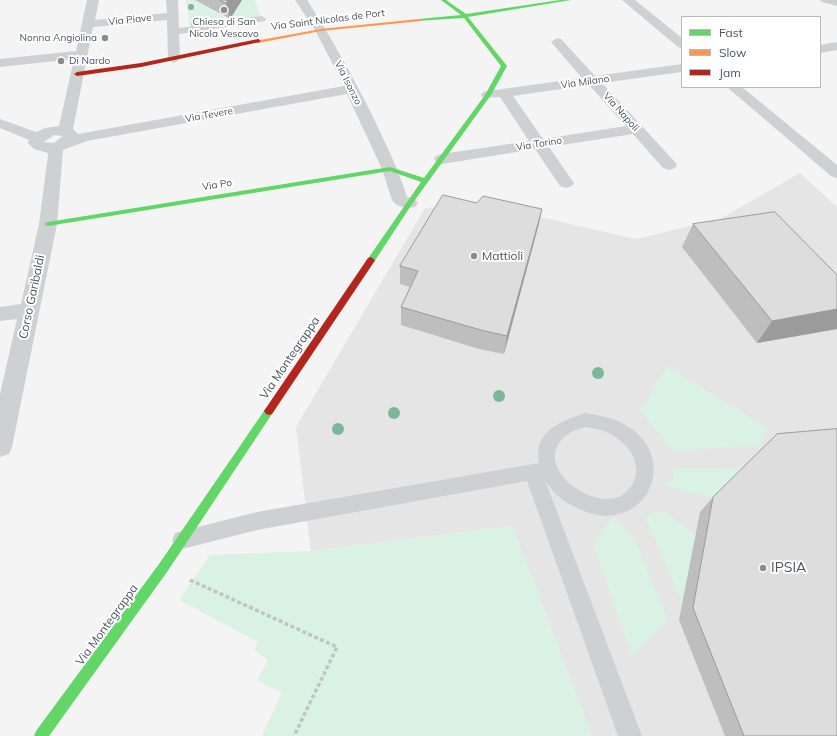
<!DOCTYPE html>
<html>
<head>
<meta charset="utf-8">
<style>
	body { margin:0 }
	#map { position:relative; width:837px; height:736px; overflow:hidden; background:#f4f4f4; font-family:Mulish,sans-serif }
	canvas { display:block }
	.legend { position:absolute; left:681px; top:16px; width:140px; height:72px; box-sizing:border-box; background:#fff; border:1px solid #b7bbc0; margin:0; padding:5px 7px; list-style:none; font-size:12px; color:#4a5661 }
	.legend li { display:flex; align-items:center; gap:8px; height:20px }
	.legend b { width:20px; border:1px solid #b7bbc0 }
</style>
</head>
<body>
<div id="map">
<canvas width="837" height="736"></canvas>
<ul class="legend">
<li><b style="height:5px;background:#63d668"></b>Fast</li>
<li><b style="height:5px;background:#ff974d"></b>Slow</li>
<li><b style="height:5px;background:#b3261e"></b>Jam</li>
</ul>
</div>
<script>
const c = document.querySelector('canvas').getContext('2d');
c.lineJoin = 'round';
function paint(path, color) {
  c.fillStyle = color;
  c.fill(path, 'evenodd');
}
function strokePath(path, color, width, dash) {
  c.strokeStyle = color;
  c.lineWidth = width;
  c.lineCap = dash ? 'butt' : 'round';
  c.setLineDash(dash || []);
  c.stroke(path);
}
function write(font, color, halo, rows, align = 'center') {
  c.font = font + ' Mulish,sans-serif';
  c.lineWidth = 4;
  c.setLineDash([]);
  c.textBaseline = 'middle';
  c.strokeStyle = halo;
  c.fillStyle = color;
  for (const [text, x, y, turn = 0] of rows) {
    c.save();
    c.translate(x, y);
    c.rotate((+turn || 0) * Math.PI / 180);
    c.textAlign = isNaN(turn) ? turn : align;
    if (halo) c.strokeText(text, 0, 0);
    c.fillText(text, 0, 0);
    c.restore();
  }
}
const education = new Path2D(`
	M800,173L837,207V736H592L512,526L311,551L296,427L425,208L483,204L636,239L720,219Z`);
const green = new Path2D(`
	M186,0H195L229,20L242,0H255L261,18L190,28Z
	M667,366L766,427L761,445L673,451L640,411Z
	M745,468L714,499L663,484L674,479L672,469Z
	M662,511L696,534L682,603L645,517Z
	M613,516L634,539L668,619L632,656L594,547Z
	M512,526L592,736H262L282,692L257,681L268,660L255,650L258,642L179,600L210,555L311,551Z`);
const path = new Path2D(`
	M190,580L337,647L294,736`);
const lane = new Path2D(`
	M262,16L266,19L265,21L173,35L169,32L173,29Z
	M585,413C597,415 609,417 620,422C686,454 646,540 579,509C564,502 554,495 545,480L642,736H618L527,481L257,530L182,549L175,547L172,540L175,533L182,531L257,512L539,463C533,431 561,421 585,413ZM585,427C592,428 600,429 606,432C631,442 649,472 625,493C599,516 525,466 568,434C573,430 580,429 585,427Z`);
const street = new Path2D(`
	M87,0H99L95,20L167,13L166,0H178L180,59L174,63L168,59L167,20L93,27L73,129L78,134L344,86L315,30L295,0H307C331,37 352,75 372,115C385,142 398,168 407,197L415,199L418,203L415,207C407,209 396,207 392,200L382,169L347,94L87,141L63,150L57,224L12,447L9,454L0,457V394L17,319L0,321V307L21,304L39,224L48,155V153L34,149L28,143L29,140L0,128V119L36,132L45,128L59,126L74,59L0,67V59L76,51ZM54,135L63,136L54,143L44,142Z
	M622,0H635L682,38V48L678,47Z
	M820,0H837V6L822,2Z
	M557,38L561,39L595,76L682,64V72L602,83L675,162L677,165L675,168L669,170L663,168L633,134L549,147L574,183L572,186L566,188L560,186L535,149L442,164L436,162L434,159L436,156L442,154L529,141L500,97L483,98L481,95L483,92L488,91L582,78L551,42ZM589,85L626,126L543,139L513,96Z
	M837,42V50L820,53V45Z
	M727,87H742L837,165V178L831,176Z`);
const fast = new Path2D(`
	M441,0H446L466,14L560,0H571L468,17L507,66L491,95L412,204L374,262L371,263L367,260L421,182L390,171L48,226L44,224L48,222L390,167L424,178L485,95L501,66L464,18L417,21V20L419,19L461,15Z
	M269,407L272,408L274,411L272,414L167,572L49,736H34L36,731L159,564L266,408Z`);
const slow = new Path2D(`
	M419,19L421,20V21L321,31L258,43L255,41L321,29Z`);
const jam = new Path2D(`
	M258,39L260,40V42L141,67L77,76L74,74L77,72L141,63Z
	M371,257L375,260L374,262L272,414L269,415L266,414L264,411L266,408L368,258Z`);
const trees = [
	[191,7,3],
	[194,23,3],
	[598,373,6],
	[499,396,6],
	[394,413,6],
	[338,429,6]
];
const wall = new Path2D(`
	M195,0H242L230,19Z
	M477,203L542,209L538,227L504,354L479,349L401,325V307L410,287L400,284V266Z
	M693,224L837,275V329L757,343L682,247Z
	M713,497L837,736H725L679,620L700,512Z`);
const shadedWall = new Path2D(`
	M228,0H242L230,19L226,3Z
	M542,209L538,227L504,354L507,336Z
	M837,309V329L757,343L772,321Z`);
const building = new Path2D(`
	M220,0H228L226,3Z
	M443,195L477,203L483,196L542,209L507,336L481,330L401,307L418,271L400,266Z
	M775,212L837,275V309L772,321L693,224Z
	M837,429V736H744L693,608L713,497L777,434Z`);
const markers = [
	[224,10,4,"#868d94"],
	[105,38,4,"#868d94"],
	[61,61,4,"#868d94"],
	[474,256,4,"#868d94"],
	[763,568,4,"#868d94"]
];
const farStreetnames = [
	["Via Piave",130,20,-6],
	["Via Saint Nicolas de Port",328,20,-7],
	["Via Milano",585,82,-8],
	["Via Isonzo",348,83,63],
	["Via Napoli",621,112,48],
	["Via Tevere",209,115,-10],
	["Via Torino",539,144,-9],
	["Via Po",217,185,-9]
];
const farPoinames = [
	["Chiesa di San",224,22],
	["Nicola Vescovo",224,34],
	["Nonna Angiolina",97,38,"right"],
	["Di Nardo",69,61,"left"]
];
const poiNames = [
	["Mattioli",482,256]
];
const streetNames = [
	["Corso Garibaldi",32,297,-78],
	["Via Montegrappa",290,358,-56],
	["Via Montegrappa",107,625,-54]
];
const nearPoinames = [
	["IPSIA",771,568]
];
paint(education, '#e6e5e6');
paint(green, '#d9f2e3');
strokePath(path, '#bcc7c4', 3.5, [4, 2.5]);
paint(lane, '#ced0d2');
paint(street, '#ced0d2');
paint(fast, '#63d668');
paint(slow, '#ff974d');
paint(jam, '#b3261e');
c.fillStyle = '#7ab899';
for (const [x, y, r] of trees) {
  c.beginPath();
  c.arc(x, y, r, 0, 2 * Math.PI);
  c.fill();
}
paint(wall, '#bebebf');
paint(shadedWall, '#9b9b9b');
paint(building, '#ddddde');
strokePath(building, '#9b9b9b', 1);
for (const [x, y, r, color] of markers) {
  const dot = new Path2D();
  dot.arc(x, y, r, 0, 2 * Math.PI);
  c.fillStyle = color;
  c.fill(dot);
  strokePath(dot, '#fff', 1.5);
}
write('10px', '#4a5661', '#fff', farStreetnames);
write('10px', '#4a5661', '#fff', farPoinames);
write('12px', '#4a5661', '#fff', poiNames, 'left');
write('12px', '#4a5661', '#fff', streetNames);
write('14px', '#4a5661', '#fff', nearPoinames, 'left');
</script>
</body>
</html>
